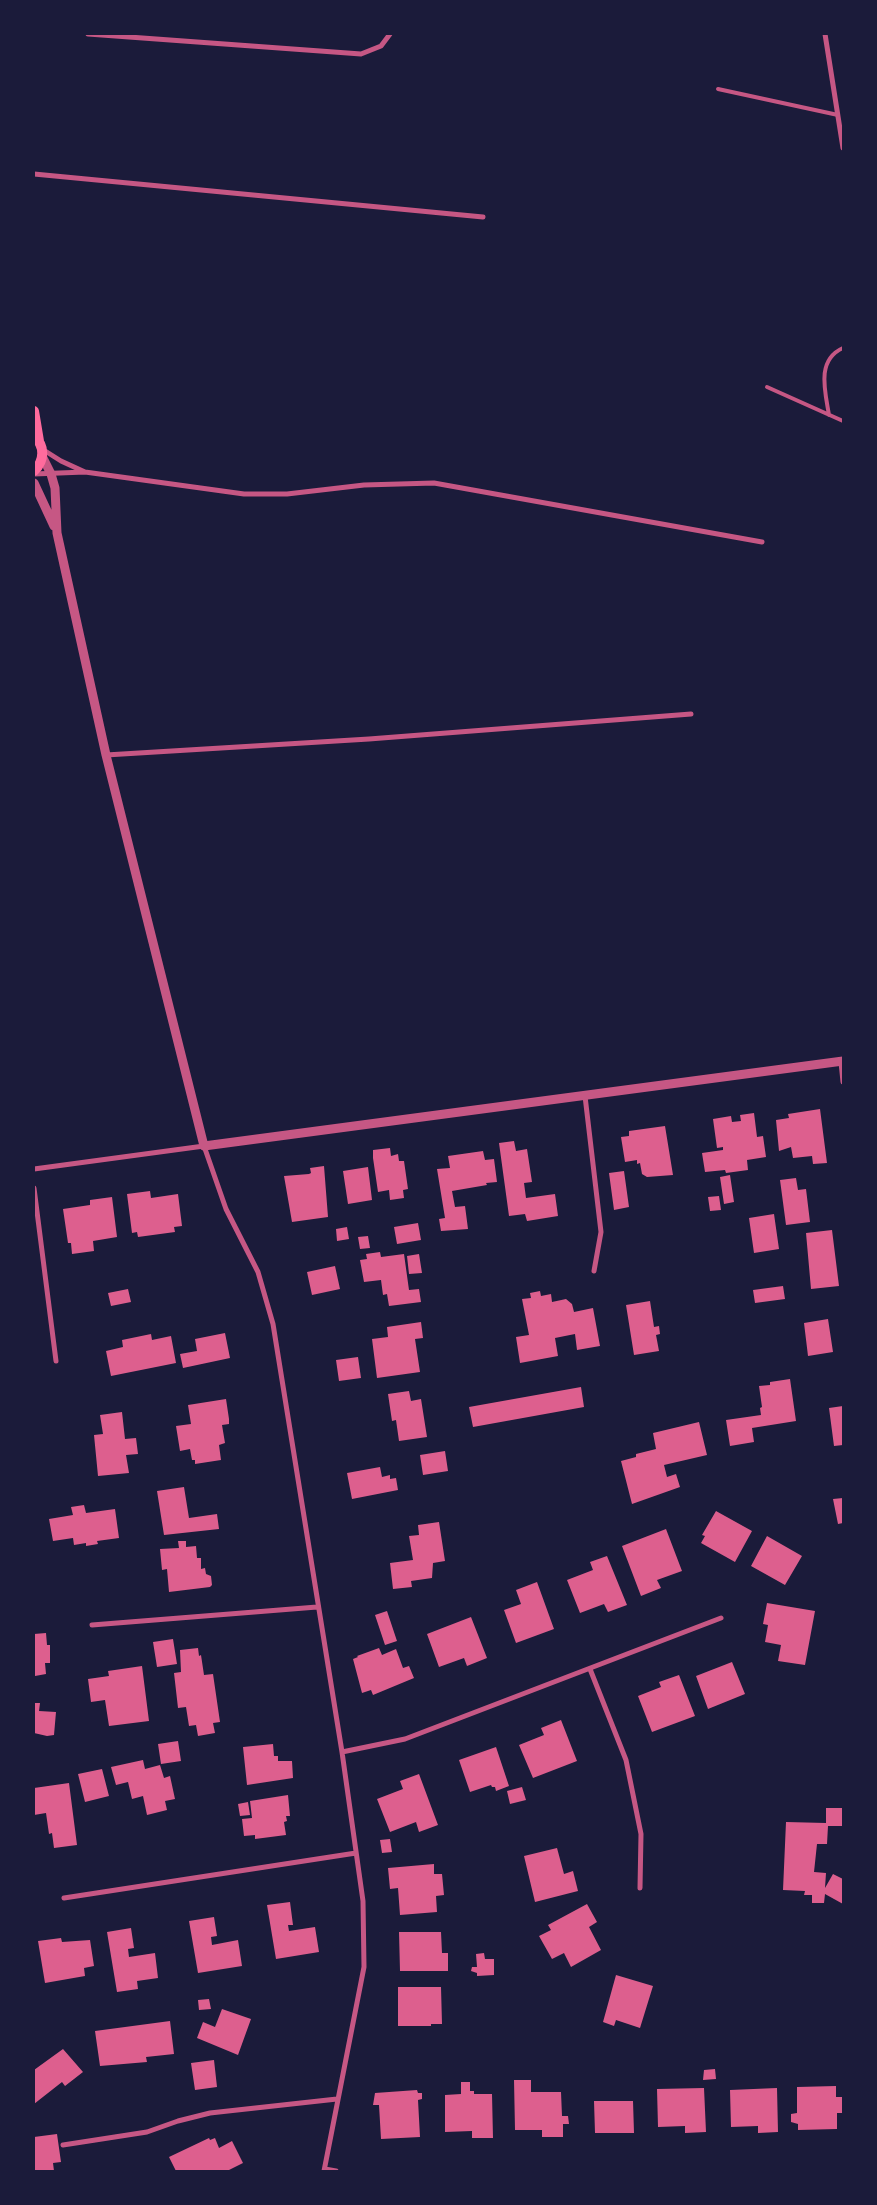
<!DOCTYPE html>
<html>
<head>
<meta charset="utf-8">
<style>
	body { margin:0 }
	#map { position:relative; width:877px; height:2205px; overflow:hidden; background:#1b1b3a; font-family:"IBM Plex Sans",sans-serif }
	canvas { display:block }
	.frame { position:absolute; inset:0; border:35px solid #1b1b3a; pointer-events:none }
</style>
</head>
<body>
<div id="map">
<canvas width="877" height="2205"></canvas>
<div class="frame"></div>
</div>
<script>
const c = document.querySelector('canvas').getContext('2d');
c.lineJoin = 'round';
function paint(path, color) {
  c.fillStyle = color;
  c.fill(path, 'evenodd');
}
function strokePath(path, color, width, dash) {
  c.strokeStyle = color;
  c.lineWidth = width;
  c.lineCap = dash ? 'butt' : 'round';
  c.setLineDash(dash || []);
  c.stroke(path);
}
const building = new Path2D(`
	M820,1109L827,1163L813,1164L812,1156L793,1158L791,1147L779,1151L776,1120L789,1118L788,1114Z
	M754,1113L757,1137L763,1136L766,1157L747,1160L748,1170L726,1173L725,1170L705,1172L702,1153L723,1150V1147L717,1148L713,1119L731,1116L732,1122L741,1121L740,1115Z
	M665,1126L673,1175L647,1177L642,1174L640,1163L637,1164V1160L625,1162L621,1137L629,1136V1131Z
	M514,1141L516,1151L527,1149L532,1182L524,1183L526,1198L555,1194L558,1216L527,1221L525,1214L509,1216L499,1143Z
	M390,1148L391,1156L398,1154L399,1161H404L408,1189L403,1190L404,1198L390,1200L389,1190L378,1192L373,1158V1150Z
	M483,1151L485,1160L494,1159L497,1182L486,1183L487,1185L452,1191L455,1207L465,1206L468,1229L441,1231L439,1219L445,1218L437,1169L450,1168L448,1156Z
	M324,1166L328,1217L292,1222L284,1176L309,1174L311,1173L310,1168Z
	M368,1167L372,1200L348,1204L343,1171Z
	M624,1171L629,1207L614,1210L609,1173Z
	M730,1175L734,1202L724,1204L720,1177Z
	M796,1178L798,1190L806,1189L810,1222L786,1225L780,1180Z
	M150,1191L151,1198L178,1194L182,1226L174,1227L175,1232L138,1237L137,1232L132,1233L127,1194Z
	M719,1196L721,1210L710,1211L708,1197Z
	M112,1197L117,1237L93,1241L94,1251L72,1254L71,1243H68L63,1209L90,1205V1200Z
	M774,1214L779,1249L754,1253L749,1218Z
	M418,1223L421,1240L397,1244L394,1227Z
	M347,1227L349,1239L337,1241L336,1229Z
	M832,1230L839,1286L811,1289L806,1233Z
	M368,1236L370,1248L360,1249L358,1237Z
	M380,1252L381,1257L404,1254L409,1290L419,1289L421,1302L389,1306L387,1294L383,1295L381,1280L364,1282L360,1260L367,1259L366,1254Z
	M419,1254L422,1273L409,1274L407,1256Z
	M335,1266L340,1289L312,1295L307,1272Z
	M783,1286L785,1299L755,1303L753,1290Z
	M128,1289L131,1302L111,1306L108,1293Z
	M540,1291L541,1296L551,1294L552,1302L566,1299L572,1304L574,1312L593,1308L600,1346L577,1350L575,1334L555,1338L558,1356L520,1363L516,1337L529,1335L522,1299L531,1298L530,1293Z
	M650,1301L654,1327L659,1326L660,1334L656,1335L659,1351L634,1355L626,1305Z
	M828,1319L833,1352L808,1356L804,1323Z
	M421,1322L423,1338L415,1339L420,1372L377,1378L372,1339L388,1337L387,1327Z
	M225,1333L230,1358L183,1368L180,1354L197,1351L195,1339Z
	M151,1334L152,1340L171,1336L176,1363L111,1376L106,1351L123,1347L122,1340Z
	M358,1357L361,1378L339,1381L336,1360Z
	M790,1379L796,1421L752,1428L754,1442L730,1446L726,1420L761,1415L760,1408L762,1407L759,1386L770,1385V1382Z
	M581,1387L584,1407L473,1427L469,1407Z
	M409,1391L411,1401L421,1399L427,1437L399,1441L396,1420L392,1421L388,1394Z
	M226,1399L229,1419V1424L222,1425L225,1443L219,1445L221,1460L195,1464V1460H192L190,1449L180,1451L176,1426L191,1424L188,1405Z
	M843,1406V1445L834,1446L829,1408Z
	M122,1412L125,1439L136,1438L138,1454L126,1455L129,1473L98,1476L94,1435L103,1434L100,1415Z
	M699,1422L707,1455L664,1465L667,1477L676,1474L680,1487L632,1504L621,1461L636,1457V1454L656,1449L653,1433Z
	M445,1451L448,1471L423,1475L420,1455Z
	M380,1467L382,1477L390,1475V1479L396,1478L398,1490L352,1499L347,1473Z
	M184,1487L189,1518L217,1514L219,1529L164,1535L157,1491Z
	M843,1498V1523L838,1524L833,1499Z
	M84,1505L86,1513L115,1509L119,1538L97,1541L98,1544L86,1546V1543L74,1545L73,1538L53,1541L49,1519L73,1515L71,1507Z
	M716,1511L752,1531L735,1562L701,1543L705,1536L702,1535Z
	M439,1522L445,1561L433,1563L432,1578L411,1581L412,1587L393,1589L390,1563L413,1560L409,1536L419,1535L418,1525Z
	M666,1529L682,1571L657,1580L661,1588L641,1596L622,1546Z
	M767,1536L802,1556L785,1585L751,1566Z
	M178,1541H186V1547L196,1546L197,1558H201V1569L205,1568L206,1574L211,1576L212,1585L210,1587L169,1592L167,1569L162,1570L160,1549L179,1548Z
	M607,1556L627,1605L608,1612L604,1604L580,1613L567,1580L593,1570L590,1562Z
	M537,1582L554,1629L516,1643L504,1610L521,1604L516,1590Z
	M767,1603L815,1611L805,1665L778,1661L781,1645L765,1642L768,1625L763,1624Z
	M387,1611L397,1641L385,1645L375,1615Z
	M471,1617L487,1658L467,1666L464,1658L439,1667L427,1634Z
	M46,1633L47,1645H50V1663H45L46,1674L35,1676L34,1634Z
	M173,1639L177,1664L157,1667L153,1642Z
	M198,1648L199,1656L201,1655L204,1675L213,1674L220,1722L213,1723L215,1733L198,1736L196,1725L189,1726L186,1707L178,1708L174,1673L181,1672L180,1650Z
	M379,1648L382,1655L396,1649L403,1668L409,1666L414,1678L373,1695L371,1690L362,1693L353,1659L358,1657L357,1656Z
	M732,1662L745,1694L708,1709L696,1676Z
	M142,1666L149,1721L109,1726L105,1700L91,1702L88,1679L109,1676L108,1671Z
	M679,1675L695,1716L652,1732L638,1696L661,1687L659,1682Z
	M34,1703H40L39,1711L56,1712L54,1735L47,1736L34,1733Z
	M561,1720L577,1761L533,1778L519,1745L544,1735L541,1728Z
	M178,1741L181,1761L161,1764L158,1744Z
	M273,1744L274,1756H278V1761H292L293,1778L247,1785L243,1747Z
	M496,1747L509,1786L496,1791L495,1787H492L491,1785L470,1792L459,1760Z
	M143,1760L145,1769L160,1765L164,1778L170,1776L175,1799L165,1801L167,1810L147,1815L143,1796L132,1799L128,1782L116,1785L111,1767Z
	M102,1769L109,1796L85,1802L78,1774Z
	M419,1774L438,1825L419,1832L416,1822L390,1832L377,1799L403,1789L400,1781Z
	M69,1783L77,1845L54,1848L52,1833L49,1834L46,1813L34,1815V1788Z
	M522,1787L526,1800L510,1804L507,1791Z
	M288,1795L290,1816H286L287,1821L284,1822L286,1835L255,1839V1835L244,1836L242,1819L252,1818L250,1801Z
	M248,1802L250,1815L240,1816L238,1804Z
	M826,1808H843V1826H828L827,1844H817L814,1872L826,1873L825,1888L833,1874L843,1879V1904L825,1894L824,1903H812V1895H804L805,1891L783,1890L786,1822L826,1823Z
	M390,1839L392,1852L382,1853L380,1840Z
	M557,1848L564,1874L573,1871L578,1891L535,1902L524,1856Z
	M434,1864V1874H442L444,1895L436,1896L437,1912L400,1915L398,1888L390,1889L388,1868Z
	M290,1902L293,1925H288L289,1931L315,1927L319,1952L276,1959L267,1905Z
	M587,1904L597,1922L589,1927L601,1950L571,1967L564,1953L552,1959L539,1936L551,1930L548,1925Z
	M214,1917L217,1936L211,1937L212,1945L238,1940L242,1966L198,1973L189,1921Z
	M131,1928L134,1948L128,1949L129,1957L155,1953L158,1978L137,1981L138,1989L117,1992L107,1932Z
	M399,1932H441L442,1953H448V1971H400Z
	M61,1938L62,1942L90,1940L94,1966L84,1968L85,1976L45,1983L38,1941Z
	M484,1953L485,1959H494V1975L477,1976V1973L471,1971L472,1967H477L476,1954Z
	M616,1975L653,1986L640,2028L616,2020L614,2026L603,2022Z
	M398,1987H441L442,2024H431V2026H398Z
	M209,1999L211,2009L199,2010L198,2000Z
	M222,2009L251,2019L238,2055L197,2038L203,2022L215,2027Z
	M170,2021L174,2054L146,2057L147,2062L100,2066L95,2031Z
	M63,2049L83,2072L65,2086L62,2082L34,2104V2070Z
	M214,2060L217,2087L195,2090L191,2063Z
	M715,2069L716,2079L703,2080L704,2070Z
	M514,2080H531V2092H561L562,2116H568L569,2124H563V2137H542V2130H515Z
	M461,2082H470V2091H474V2094H492L493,2138H472V2131L445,2132V2095L461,2094Z
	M836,2086V2097H843V2113H837V2129L798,2130V2124L791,2122V2114L797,2113V2087Z
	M704,2088L706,2132L685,2133V2126L658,2127L657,2089Z
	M777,2088L778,2132L758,2133V2126L731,2127L730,2090Z
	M417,2090L418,2093H422V2099L418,2100L420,2137L381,2139L379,2105H373L375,2093Z
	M594,2101H633L634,2133H595Z
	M57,2134L61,2162L53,2163L54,2171H34V2137Z
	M209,2138L210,2140L215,2138L219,2148L232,2141L243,2163L227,2171H176L169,2157Z`);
const service = new Path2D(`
	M718,89L838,115
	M767,387L843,421
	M829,415C825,391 816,360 843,348`);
const minor = new Path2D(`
	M88,34L361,54L381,46L390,34
	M825,34L843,148
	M34,174L483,217
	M42,449L61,461L85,472
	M34,474L85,472L244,494H287L364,485L434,483L762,542
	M106,755L369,739L691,714
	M841,1062L843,1082
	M585,1096L601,1232L594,1271
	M34,1169L204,1146L226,1209L258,1272L273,1324L342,1752L363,1901L364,1967L324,2171
	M34,1188L56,1361
	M92,1625L317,1607
	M590,1669L626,1760L641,1834L640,1888
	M342,1752L405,1739L721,1618
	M64,1898L356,1853
	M63,2145L147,2132L178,2121L210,2113L337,2099
	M325,2169L336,2171`);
const tertiary = new Path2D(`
	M42,456L51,474L55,488L57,533L106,755L204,1146L843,1061
	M34,483L54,526`);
const secondary = new Path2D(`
	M34,411L39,441
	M34,436C45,446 45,460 34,471`);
paint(building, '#dd5f8e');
strokePath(service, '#c65784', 4);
strokePath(minor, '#c65784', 5);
strokePath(tertiary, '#c65784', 9);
strokePath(secondary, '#ff6b9d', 10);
</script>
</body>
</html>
